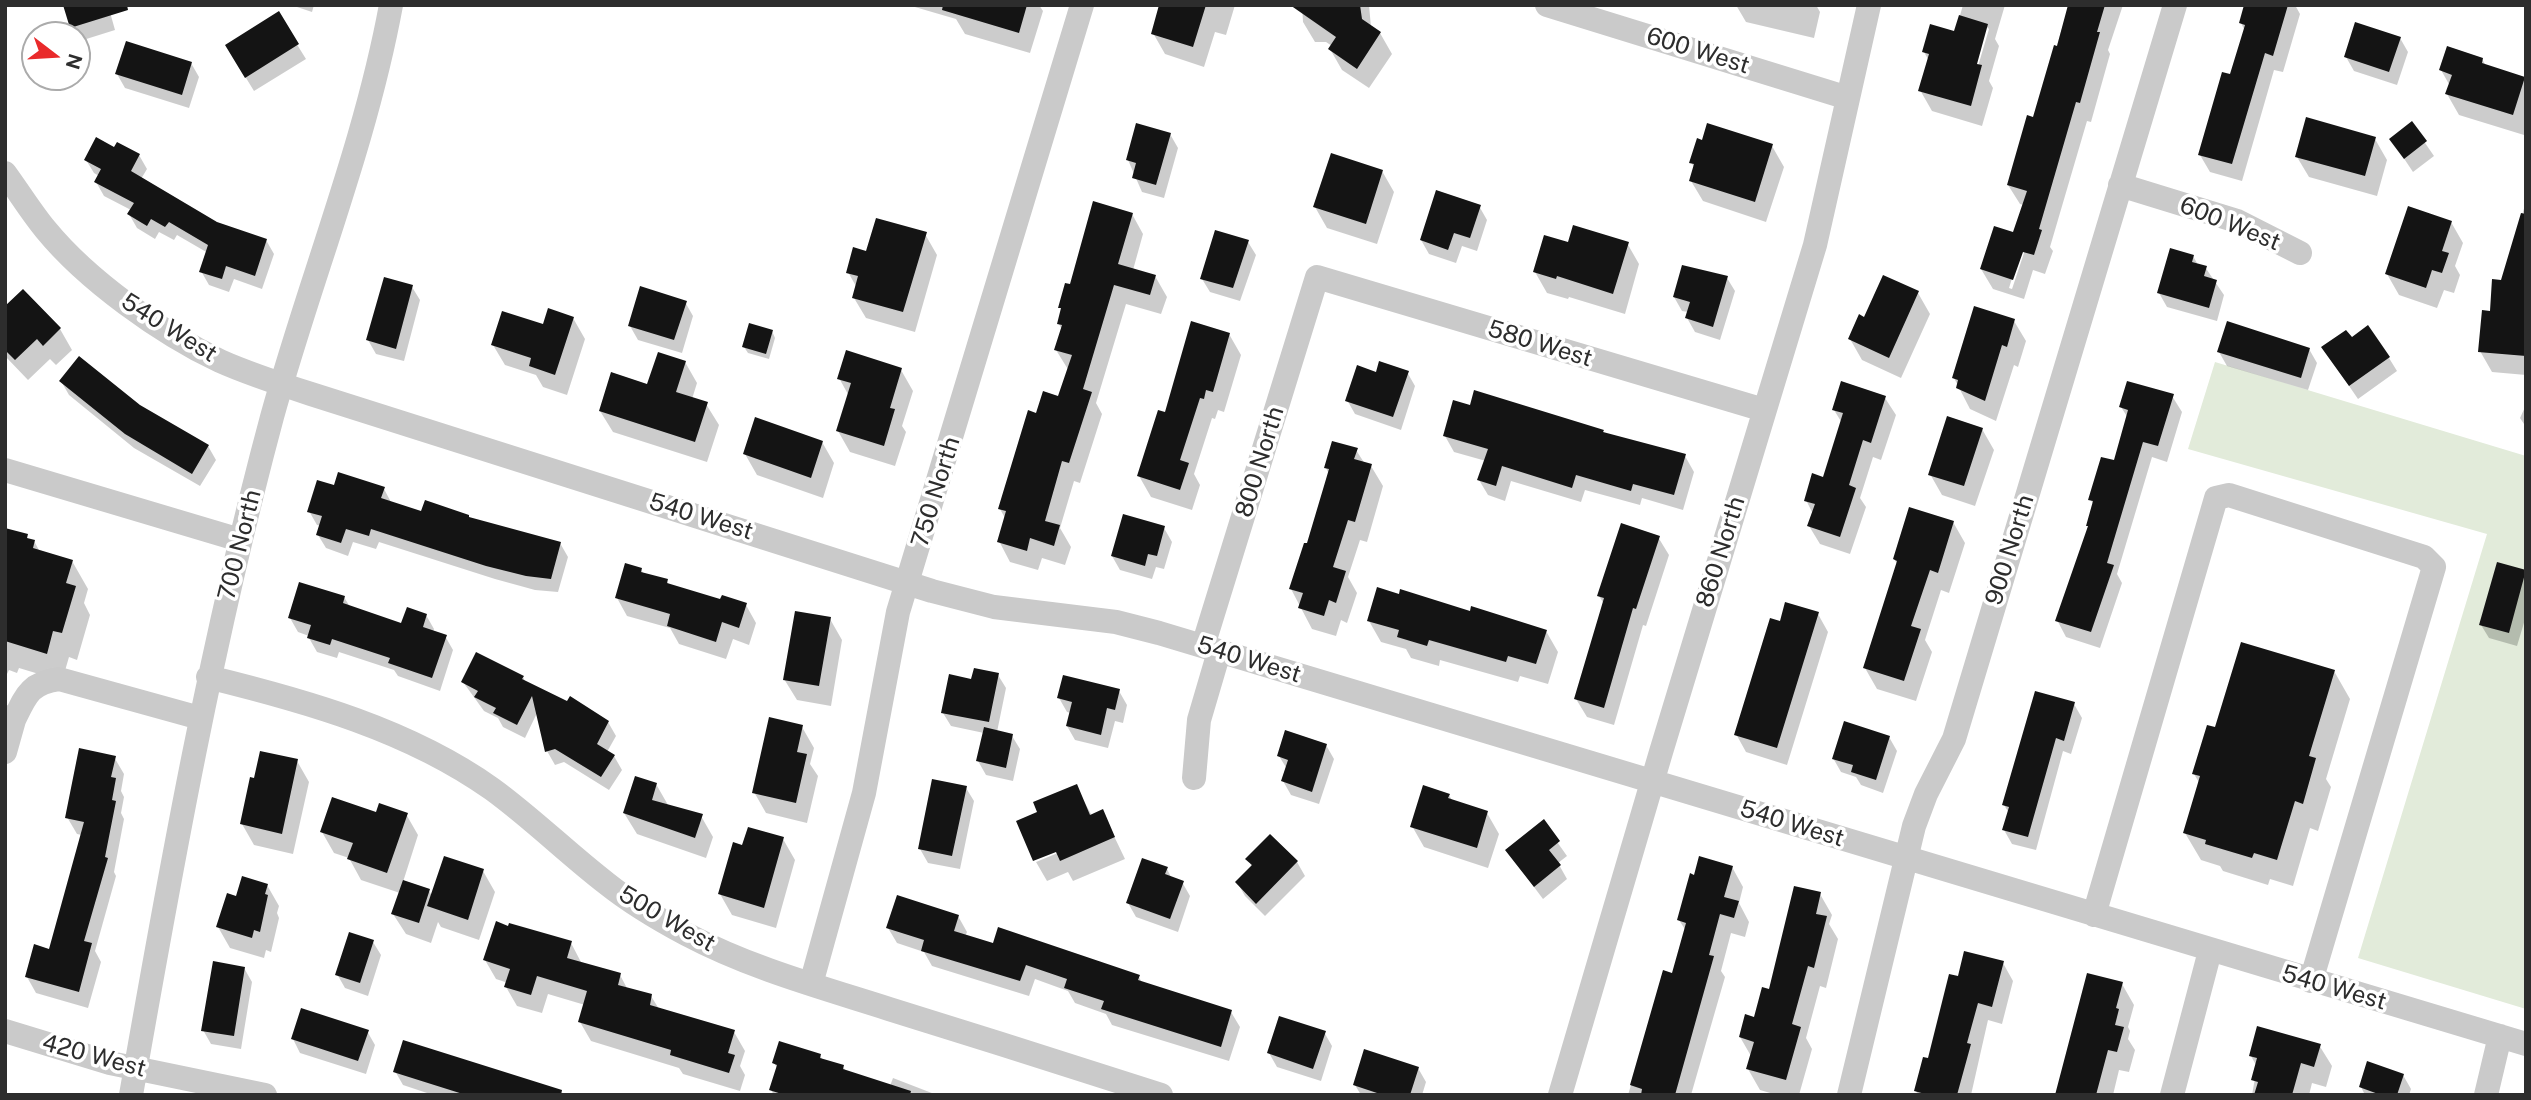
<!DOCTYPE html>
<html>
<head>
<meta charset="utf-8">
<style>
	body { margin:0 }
	#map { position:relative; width:2531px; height:1100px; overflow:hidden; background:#fff; font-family:"Public Sans",sans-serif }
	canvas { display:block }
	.frame { position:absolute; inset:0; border:7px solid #2d2d2d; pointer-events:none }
	.north { position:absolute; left:21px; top:21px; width:70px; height:70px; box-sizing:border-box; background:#fff; border:2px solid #ababab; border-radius:50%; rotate:107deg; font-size:19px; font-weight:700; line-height:28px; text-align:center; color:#2d2d2d }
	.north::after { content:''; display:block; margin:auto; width:24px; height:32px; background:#e92a2b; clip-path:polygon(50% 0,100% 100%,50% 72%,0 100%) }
</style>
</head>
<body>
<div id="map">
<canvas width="2531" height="1100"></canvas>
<div class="frame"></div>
<div class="north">N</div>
</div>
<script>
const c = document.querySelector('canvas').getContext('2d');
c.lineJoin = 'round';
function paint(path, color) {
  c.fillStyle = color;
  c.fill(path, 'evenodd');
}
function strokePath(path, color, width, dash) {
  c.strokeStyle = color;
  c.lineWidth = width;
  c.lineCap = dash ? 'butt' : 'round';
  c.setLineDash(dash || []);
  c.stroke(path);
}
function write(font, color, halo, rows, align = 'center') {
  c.font = font + ' "Public Sans",sans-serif';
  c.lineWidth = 7;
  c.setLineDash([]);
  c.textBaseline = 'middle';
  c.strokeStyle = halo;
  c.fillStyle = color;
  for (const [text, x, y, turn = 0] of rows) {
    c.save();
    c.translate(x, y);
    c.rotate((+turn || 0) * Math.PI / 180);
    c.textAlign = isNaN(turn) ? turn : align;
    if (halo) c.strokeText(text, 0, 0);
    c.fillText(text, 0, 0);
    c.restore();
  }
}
const green = new Path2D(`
	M2215,362L2526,456V1009L2358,958L2487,534L2188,449Z`);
const shadow = new Path2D(`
	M108,5L115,30L80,41L72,27Z
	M291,5H314L312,12Z
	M908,5H1039L1043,11L1030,53L965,34L956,19Z
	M1161,5H1235L1226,35L1215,32L1204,67L1165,54L1153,33Z
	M1302,5H1369L1371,27L1380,33L1392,54L1369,88L1342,70L1330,49L1332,46L1326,42H1315L1303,22Z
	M1736,5H1816L1820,12L1814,38L1746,22Z
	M1963,5H2005L1995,39L1999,46L1989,81L1993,88L1982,126L1932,111L1920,90L1929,61L1924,52L1955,33ZM1986,26L1989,29L1976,73L1973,72Z
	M2069,5H2123L2108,50L2110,54L2091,122L2087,121L2050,247L2053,251L2045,274L2033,270L2024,299L1993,289L1981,269L2014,235L2024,205L2020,204L2008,185L2035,119ZM2021,250H2025L2012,289L2009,288Z
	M2246,5H2295L2300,14L2283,72L2274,70L2242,181L2210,172L2200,155L2232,77L2245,31L2241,23Z
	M278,14L306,59L254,91L235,60Z
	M2400,38L2408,52L2397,85L2354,71L2346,57Z
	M2482,59L2486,66L2524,78L2526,82L2524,135L2459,115L2447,94L2450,86L2441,70Z
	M191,63L199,77L189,108L125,88L117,74Z
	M2412,124L2434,156L2413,172L2391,139Z
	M1170,134L1178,148L1164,198L1142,192L1128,160Z
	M2375,139L2387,160L2377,196L2309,177L2297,157Z
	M1772,146L1784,167L1766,222L1703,201L1691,181L1695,169L1691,162Z
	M115,149L139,155L147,169L141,179L217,224L266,240L274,254L262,289L234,279L229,292L209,285L201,271L208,253L177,235L174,240L159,232L155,239L137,228L129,214L131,210L104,196L96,182L99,176L94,173L86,160Z
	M1382,171L1394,192L1377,244L1327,228L1315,207Z
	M2526,202V375L2492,372L2480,351Z
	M1479,206L1487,220L1477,251L1462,246L1456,263L1429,254L1421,240Z
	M1132,214L1143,234L1133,270L1155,276L1167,297L1161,314L1126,304L1096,403L1102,414L1080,483L1074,481L1060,528L1071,547L1065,565L1042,558L1038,570L1010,562L999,541L1005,518L1000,509L1037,415L1060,398L1069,371L1056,350L1062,330L1059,324L1062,311L1060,307L1071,287Z
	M2451,222L2463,243L2455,266L2460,275L2454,293L2444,290L2437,308L2399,295L2387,274Z
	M925,234L937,255L915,332L866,318L854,298L857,288L848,272Z
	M1248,242L1256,255L1240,301L1210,292L1202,279Z
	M1627,243L1639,264L1625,314L1569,297L1568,299L1547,293L1535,272L1569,244Z
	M2193,256L2198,265L2205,267L2224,295L2217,321L2167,307L2159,293Z
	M1727,278L1735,291L1720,340L1695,332L1687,318L1688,312L1682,311L1674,297Z
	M412,287L420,300L404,361L376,354L368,340Z
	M1918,293L1930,314L1901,378L1862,360L1850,339L1865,319Z
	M685,302L693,316L682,353L638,340L630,326Z
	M5,317L60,329L72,350L56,365L50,359L28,380L5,356Z
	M573,318L585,339L567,395L543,387L536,375L505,365L493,345Z
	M2014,321L2026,341L2018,367L2014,365L1996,421L1970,409L1954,378Z
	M772,331L775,338L769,359L748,353L744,347Z
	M1229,334L1241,355L1224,412L1218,410L1215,419L1212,418L1194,474L1200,485L1192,510L1151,497L1139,476L1166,414Z
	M2351,340L2389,358L2397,371L2358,399L2332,361Z
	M2309,349L2317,363L2308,390L2227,366L2219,352Z
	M685,362L697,383L692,399L706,404L719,425L707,462L613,432L600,411L649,386Z
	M901,370L913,391L902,426L906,432L895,466L850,452L838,431L849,396L839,378Z
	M1407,372L1415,386L1401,430L1355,414L1347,400L1377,374Z
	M61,381L139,406L208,446L216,460L200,486L134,448L69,395Z
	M2172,396L2182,412L2167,462L2152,457L2117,574L2122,583L2100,648L2066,637L2057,620L2089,528L2088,526L2094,505L2090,499L2115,463L2128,418L2121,407Z
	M1885,398L1896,415L1881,460L1873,457L1860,498L1866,507L1850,554L1820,544L1809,526L1813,514L1806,500L1824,479L1842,423L1834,410Z
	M2526,405V427L2520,418Z
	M1982,429L1994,450L1975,506L1942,495L1930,474Z
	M1603,431L1604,434L1685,456L1694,472L1683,510L1642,498L1640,505L1585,490L1581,502L1511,481L1505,501L1488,495L1479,480L1486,461L1454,452L1445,436Z
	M822,442L834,463L823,498L757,475L745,454Z
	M1356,450L1365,464L1371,466L1383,486L1367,542L1360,540L1348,577L1357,593L1347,623L1341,620L1336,636L1312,629L1291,589L1308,546L1329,474L1326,468Z
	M335,487L384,489L392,504L422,513L470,519L560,543L568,557L558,592L535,590L495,579L379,542L376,549L353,542L348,556L326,548L318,535L321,526L317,525L309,511Z
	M1953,522L1965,543L1949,593L1941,590L1925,640L1932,652L1916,701L1877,689L1865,668L1898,565L1894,559Z
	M1164,528L1172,542L1164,569L1156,567L1152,579L1120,570L1112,556Z
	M5,530L26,536L29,540L34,541L40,552L72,561L88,589L84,603L90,615L77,660L69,657L62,681L19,668L17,673L9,670L7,674H5Z
	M1658,537L1669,555L1646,626L1643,625L1614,725L1587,717L1576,699L1604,604L1599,596Z
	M2499,564L2526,572V616L2517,646L2489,638L2481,625Z
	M641,569L644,575L667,581L669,585L722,601L746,605L756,623L749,645L733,639L726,659L679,644L670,628L627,616L617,598Z
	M344,597L350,607L402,625L426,615L434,629L433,632L445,636L453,650L440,691L398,676L394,670L339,652L337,658L317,652L309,638V636L298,632L290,618Z
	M1471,614L1546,631L1558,652L1548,684L1520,676L1518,682L1440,660L1439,666L1411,658L1406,649L1381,642L1369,621Z
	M1818,614L1828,632L1787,765L1746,752L1736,734L1781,623Z
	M830,619L842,640L831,706L797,700L784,679Z
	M2334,671L2350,699L2326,779L2331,787L2318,831L2310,828L2293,886L2270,879L2268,885L2223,871L2220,866L2201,860L2185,833L2200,784L2194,774L2216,729Z
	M998,675L1006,688L997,732L1012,736L1020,749L1013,781L986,775L978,761L984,733L951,726L943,713Z
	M523,677L526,683L608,722L616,736L607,752L614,756L622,770L609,790L564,762L555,765L547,751L537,713L525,738L503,727L498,718L484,711L463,682Z
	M1119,691L1127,705L1123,723L1115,721L1108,748L1075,740L1067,726L1071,713L1067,712L1059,698Z
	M2074,704L2082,718L2071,754L2063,751L2036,850L2012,844L2004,830L2009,813L2004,805Z
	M802,727L814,748L810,764L818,776L807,823L766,813L754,792Z
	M1889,737L1897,751L1883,793L1861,785L1856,777L1841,772L1833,758Z
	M1326,745L1334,759L1319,804L1291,795L1283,781L1287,769L1279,756Z
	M114,757L124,774L121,791L124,797L121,813L124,819L114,872L116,876L95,951L101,962L88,1008L36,993L27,977L50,951L82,835L77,834L67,817Z
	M297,761L309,782L293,854L254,845L242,824Z
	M656,784L668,805L701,816L713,837L706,858L637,834L624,813Z
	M1076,786L1092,816L1102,811L1125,859L1073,881L1068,872L1047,881L1036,862L1065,850L1040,813Z
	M966,788L974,801L960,869L928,863L920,849Z
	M1449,795L1453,802L1487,813L1499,834L1488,868L1424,847L1412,826Z
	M377,814H406L418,835L403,882L429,891L432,896L483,871L495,892L479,940L441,927L438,922L431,943L406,934L393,914L400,893L361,880L349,858L334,853L322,832Z
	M1543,822L1567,856L1558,863L1567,879L1543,899L1507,851Z
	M783,839L795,860L776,928L732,915L720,894L744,847Z
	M1248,859L1297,862L1305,876L1265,916L1245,896L1237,882L1252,867Z
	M1732,867L1743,887L1739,903L1749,922L1745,937L1731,933L1721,971L1725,977L1691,1095H1628L1664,973L1673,975L1686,931L1679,920Z
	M1167,869L1172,879L1182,882L1190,896L1178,932L1136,917L1128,903Z
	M267,885L279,906L277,913L279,918L271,952L266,950L264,958L230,948L218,927L237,898Z
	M1820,894L1832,915L1829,924L1838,939L1826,988L1820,986L1806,1038L1812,1049L1799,1095H1777L1760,1090L1748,1069L1751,1056L1740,1037L1755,1019Z
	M958,916L967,932L965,937L1139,977L1142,983L1231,1012L1240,1027L1229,1061L1112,1025L1106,1014L1075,1003L1068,991L1035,979L1029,996L932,966L924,952L897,943L888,928Z
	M373,942L381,955L368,996L345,988L337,974Z
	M571,943L582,964L620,975L628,990L651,996L659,1009L734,1032L745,1051L740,1066L745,1075L740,1091L683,1074L679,1068L591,1041L580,1022L585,1005L548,994L542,1013L517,1006L506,987L508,983L496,979L485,960Z
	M2003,963L2013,981L2002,1024L1988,1020L1971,1095H1918L1916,1091L1959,978Z
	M244,968L252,982L241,1049L211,1044L203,1030Z
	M2122,984L2134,1005L2128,1027L2130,1031L2128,1039L2135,1050L2129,1072L2119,1070L2113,1095H2057Z
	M367,1031L375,1045L366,1074L300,1053L293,1039Z
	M1324,1032L1332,1046L1321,1081L1277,1067L1269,1053Z
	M404,1043L566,1094L567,1095H433L403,1085L395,1071Z
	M2319,1045L2332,1066L2326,1087L2312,1083L2309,1095H2252L2257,1067L2251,1056Z
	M820,1055L823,1061L843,1067L846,1071L890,1086L893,1078L937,1095H774L771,1090L778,1069L774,1063Z
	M1418,1068L1426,1082L1422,1095H1361L1355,1085Z
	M2403,1075L2411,1089L2409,1095H2365L2361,1087Z`);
const building = new Path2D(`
	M63,5H127L128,10L70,28Z
	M943,5H1027L1019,33L942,10Z
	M1159,5H1206L1193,47L1151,34Z
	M1290,5H1360L1362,19L1381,32L1357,69L1328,49L1336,37Z
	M2068,5H2105L2097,32H2100L2080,103L2076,102L2039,229L2042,230L2034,255L2023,252L2013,280L1980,269L1994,226L2013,232L2027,191L2007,185L2027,115L2033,117L2054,45L2057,46Z
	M2244,5H2288L2273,56L2265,53L2232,164L2198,155L2222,72L2230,74L2245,25L2239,23Z
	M279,11L299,44L245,78L225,45Z
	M1959,15L1988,24L1977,64L1982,65L1971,106L1918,91L1929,54L1922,52L1930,24L1954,31Z
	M2355,22L2401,37L2389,72L2344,57Z
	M126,41L192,62L182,95L115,74Z
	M2447,46L2483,58L2482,63L2525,77L2513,115L2445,94L2452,75L2439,70Z
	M2306,117L2376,137L2365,176L2295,157Z
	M2412,121L2427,141L2404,159L2389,139Z
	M1136,123L1171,133L1156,185L1132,178L1136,163L1126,160Z
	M1707,123L1773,144L1755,202L1689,181L1694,164L1689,163L1697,138L1702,140Z
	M96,137L114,147L117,142L140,154L131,171L217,222L267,239L255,276L226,266L222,279L199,272L208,245L169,222L165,227L151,219L147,226L127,214L134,203L94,182L101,169L84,160Z
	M1331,153L1383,170L1366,224L1313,207Z
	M1436,190L1481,205L1470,238L1454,233L1448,250L1420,240Z
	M1093,201L1133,213L1118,264L1156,275L1150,295L1114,285L1083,389L1092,392L1069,463L1062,461L1045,521L1060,525L1054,546L1030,538L1027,551L997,542L1006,511L998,509L1028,410L1036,413L1043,391L1058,396L1072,355L1054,350L1062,325L1057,324L1061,308H1058L1065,283L1070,284Z
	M2408,206L2452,221L2442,251L2449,253L2442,273L2432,270L2426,288L2385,274Z
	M2521,213L2526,214V356L2478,352L2482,310L2490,311L2492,279L2501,280Z
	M876,218L927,232L903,312L852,298L858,276L846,273L853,247L866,251Z
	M1573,225L1629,242L1613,294L1557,276L1556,279L1533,272L1544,235L1568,242Z
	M1215,230L1249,240L1233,288L1200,279Z
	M2170,248L2194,255L2192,262L2207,266L2204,276L2217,280L2209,308L2157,293Z
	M1682,265L1728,276L1713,327L1685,318L1690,302L1673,297Z
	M1883,275L1919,291L1889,358L1848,339L1859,314L1864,317Z
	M384,277L413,285L396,349L366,340Z
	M640,286L687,301L674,340L628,326Z
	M23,289L61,328L43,346L37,339L15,360L5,350V306Z
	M1974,306L2015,319L2007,347L2002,345L1985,401L1956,388L1958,380L1952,378Z
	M548,308L574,317L555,375L529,366L531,358L491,345L502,311L543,324Z
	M1191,321L1230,333L1213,392L1206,390L1204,399L1200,398L1180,460L1189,463L1180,490L1137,476L1158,410L1165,412Z
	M2227,321L2310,348L2301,378L2217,352Z
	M749,323L773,330L766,354L742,347Z
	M2368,325L2390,357L2349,386L2321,347L2346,330L2352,337Z
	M846,350L902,368L890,408L895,409L884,446L836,431L851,383L837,379Z
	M658,352L686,361L676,392L708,402L695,442L599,411L611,372L647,384Z
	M79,356L140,405L209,445L192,474L125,434L59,381Z
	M1379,361L1409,371L1393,417L1345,401L1357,365L1376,372Z
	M1841,381L1886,396L1871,443L1863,440L1849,485L1856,488L1840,537L1807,526L1815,504L1804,501L1812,473L1823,477L1843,413L1832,410Z
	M2127,381L2174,394L2158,446L2143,442L2107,563L2114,565L2091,632L2055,621L2088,526H2086L2093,501L2088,500L2101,457L2114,460L2128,410L2119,407Z
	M1474,390L1604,430L1603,432L1686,454L1674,495L1633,484L1631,491L1576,475L1572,488L1502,466L1496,486L1477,480L1488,449L1443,436L1453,400L1470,405Z
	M1947,416L1983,428L1964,486L1928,475Z
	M755,417L823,441L811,478L743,454Z
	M1332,441L1358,448L1354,459L1372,464L1355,522L1348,520L1333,567L1346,571L1336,603L1329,600L1324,616L1298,608L1303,593L1289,589L1304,543H1307L1329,469L1324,468Z
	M338,472L385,487L381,498L421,511L425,500L469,515V517L561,542L551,579L526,576L486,566L371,529L369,536L346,529L341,543L316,535L322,516L307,512L317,480L334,485Z
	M1909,507L1954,521L1938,573L1930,570L1911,626L1921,629L1904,681L1863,668L1897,561L1893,559Z
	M1123,514L1165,526L1157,556L1148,554L1145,566L1111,556Z
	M1621,523L1660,536L1636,609L1633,608L1604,708L1574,699L1604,598L1597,596Z
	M5,528L28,534L27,538L35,540L33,548L73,560L66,583L76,586L62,633L53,631L47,654L5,641Z
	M2497,562L2526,570L2509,633L2479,625Z
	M625,563L642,568L641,572L668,579L667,583L720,599L722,595L747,603L739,628L722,622L716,642L667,626L670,614L615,598Z
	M299,582L345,596L343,603L401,623L407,607L427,614L423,627L447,635L432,678L388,663L390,658L332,639L330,645L307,638L311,625L288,618Z
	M1377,587L1399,594L1400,589L1470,611L1471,606L1547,630L1536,664L1508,656L1506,662L1429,640L1427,646L1397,637L1399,630L1367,621Z
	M1785,602L1819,612L1777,748L1734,735L1770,618L1780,621Z
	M795,611L831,617L819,686L783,680Z
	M2241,642L2335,670L2309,756L2316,758L2303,804L2295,801L2277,860L2254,853L2252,858L2205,844L2206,840L2183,833L2200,776L2192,774L2207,725L2215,727Z
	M476,652L524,676L522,679L567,701L570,696L609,721L597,744L615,755L601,777L555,749L545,752L532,696L517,725L493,713L496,708L474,697L478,691L461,682Z
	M974,668L999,673L989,722L941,713L949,674L971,679Z
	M1063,675L1120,689L1115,710L1107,708L1101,735L1066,726L1072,702L1057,698Z
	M2035,691L2075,702L2064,741L2056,738L2028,837L2002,830L2009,807L2002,805Z
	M769,717L803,725L797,752L807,754L796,803L752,793Z
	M1844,721L1890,736L1876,780L1851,772L1853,765L1832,759Z
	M984,727L1013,734L1006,768L976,761Z
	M1285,730L1327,744L1312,792L1281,781L1288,760L1277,756Z
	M79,748L116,756L111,777L116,778L112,800L116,801L105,857L108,858L84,941L92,943L79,992L25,977L34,944L49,949L84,822L65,818Z
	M260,751L298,759L282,834L240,824L250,777L254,778Z
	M635,776L657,783L652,800L703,814L695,838L623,813Z
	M932,779L967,786L952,856L918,849Z
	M1077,784L1090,815L1103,809L1115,837L1060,861L1056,852L1033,861L1016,821L1037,812L1033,802Z
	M1423,785L1450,794L1448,798L1488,811L1477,848L1410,827Z
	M332,797L376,812L379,803L408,813L387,873L347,859L353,843L320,832Z
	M1544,819L1560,841L1549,850L1561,865L1534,887L1505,850Z
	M748,827L784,837L764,908L718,894L733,842L742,845Z
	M1270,834L1298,861L1256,904L1235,882L1252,865L1245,859Z
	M444,856L484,869L468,920L427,906Z
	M1699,856L1733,866L1724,897L1739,901L1734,918L1720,914L1709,955L1714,956L1675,1095H1641L1642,1089L1630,1085L1663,970L1672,973L1686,923L1677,920L1690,873L1694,875Z
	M1142,858L1168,867L1165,874L1184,881L1170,919L1126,903Z
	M242,876L268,884L265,894L268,895L260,932L254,930L252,938L216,927L227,893L236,896Z
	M403,880L430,889L419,923L391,914Z
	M1794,886L1821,892L1816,914L1827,916L1814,968L1808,966L1792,1024L1801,1027L1786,1080L1746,1069L1754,1042L1739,1037L1745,1014L1754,1017L1762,987L1769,989Z
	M897,895L959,915L954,931L993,943L998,927L1140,975L1138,980L1232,1010L1221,1047L1101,1009L1104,1001L1064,988L1067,979L1026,965L1020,981L921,951L924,940L886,928Z
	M496,921L508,926L509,923L572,941L567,958L621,973L618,985L652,994L650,1005L735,1030L728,1053L735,1055L729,1073L670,1055L671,1050L578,1022L587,991L537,976L531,995L504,987L510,969L483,960Z
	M349,932L374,940L360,983L335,975Z
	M1964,951L2004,961L1992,1007L1978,1003L1967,1043L1971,1044L1957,1095H1929L1914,1091L1923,1057L1928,1058L1949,974L1958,976Z
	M213,961L245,967L234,1036L201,1031Z
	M2087,973L2123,982L2116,1008L2119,1009L2115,1025L2124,1027L2117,1052L2108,1050L2096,1095H2055Z
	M301,1008L369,1030L358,1061L291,1039Z
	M1279,1016L1326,1031L1313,1069L1267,1053Z
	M2257,1026L2321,1044L2314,1067L2301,1063L2292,1095H2254L2258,1082L2251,1080L2257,1058L2249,1056Z
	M403,1040L562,1090L561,1095H466L393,1072Z
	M779,1041L821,1054L820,1058L844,1065L843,1069L911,1091L910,1095H785L769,1090L777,1065L772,1063Z
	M1364,1049L1419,1067L1410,1095H1383L1353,1085Z
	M2367,1061L2404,1074L2397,1095H2381L2359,1087Z`);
const minor = new Path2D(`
	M1547,5L1848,98
	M5,173C19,192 31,212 46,230C87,280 161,333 220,361C249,374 280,384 311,394L932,591L994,607L1116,622L1159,633L2526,1044
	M2120,185L2237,221L2300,253
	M5,470L240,540
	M1203,646L1317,277L1764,410
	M208,677C306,701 409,730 492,789C532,818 567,853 606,883C631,903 658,919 686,934C750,968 820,987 889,1009C980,1037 1070,1066 1161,1095
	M5,717L14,720C26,695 30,683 59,679L200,718
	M5,752L14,720
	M1194,778L1199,720L1219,652
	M2094,915L2216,498L2229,495L2424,557L2434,567L2311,981
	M811,984L864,793L898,612L1082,5
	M5,1031L110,1063L265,1095
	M131,1095C171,867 212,640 272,417C310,279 365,146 391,5
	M1560,1095L1661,752L1815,245L1869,5
	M1849,1095L1914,826L1926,794L1954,739L2175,5
	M2172,1095L2210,951
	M2486,1095L2500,1036`);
const streetNames = [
	["600 West",1698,51,17],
	["600 West",2230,224,22],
	["540 West",169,328,32],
	["580 West",1540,344,17],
	["800 North",1260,462,-73],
	["750 North",936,492,-73],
	["540 West",701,517,17],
	["700 North",240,545,-76],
	["900 North",2010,550,-73],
	["860 North",1721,552,-73],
	["540 West",1249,660,17],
	["540 West",1792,824,17],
	["500 West",667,919,30],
	["540 West",2334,988,16],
	["420 West",94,1056,15]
];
paint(green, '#e2ebda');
paint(shadow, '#0003');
paint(building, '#141414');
strokePath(minor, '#cacaca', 24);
write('24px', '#2d2d2d', '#fff', streetNames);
</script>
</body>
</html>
